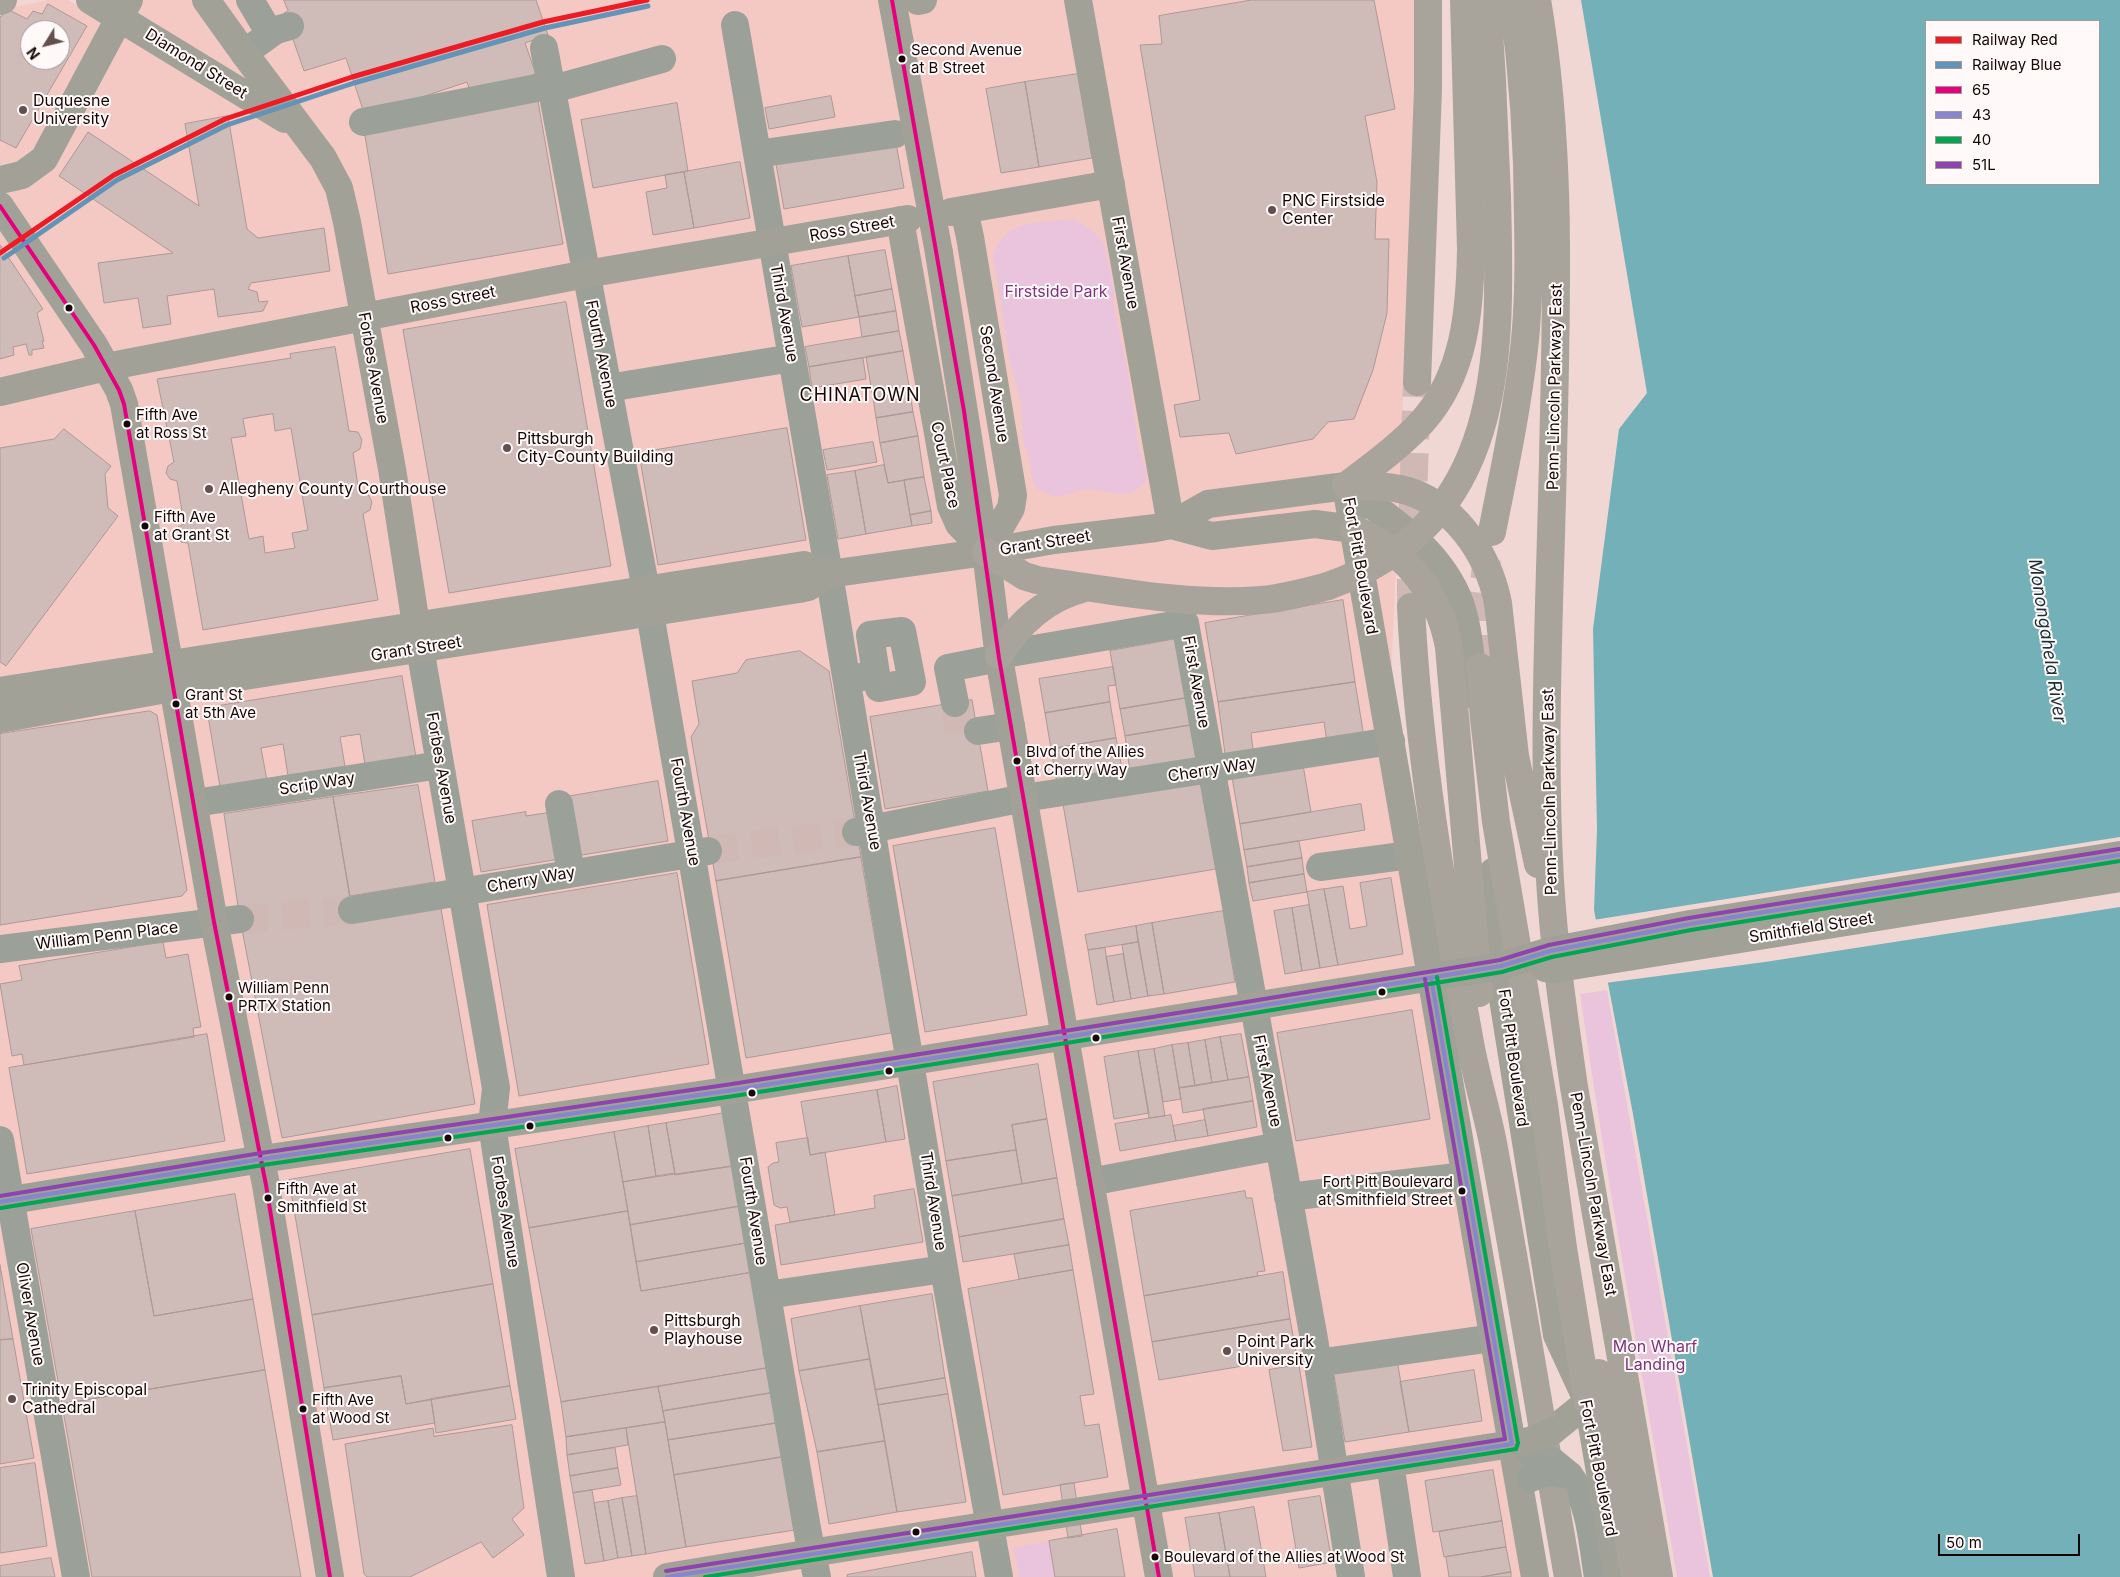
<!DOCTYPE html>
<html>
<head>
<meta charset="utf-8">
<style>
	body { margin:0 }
	#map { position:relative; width:2120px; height:1577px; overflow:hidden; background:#f1d7d4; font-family:Inter,sans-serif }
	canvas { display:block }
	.legend { position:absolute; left:1925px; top:20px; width:175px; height:165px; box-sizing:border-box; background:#fffaf9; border:1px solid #a29998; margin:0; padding:6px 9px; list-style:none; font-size:15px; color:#160706 }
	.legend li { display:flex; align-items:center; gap:10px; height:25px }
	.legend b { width:25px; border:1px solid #a29998 }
	.north { position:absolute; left:20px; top:20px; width:50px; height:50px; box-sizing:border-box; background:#fffaf9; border:1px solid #a29998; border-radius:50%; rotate:234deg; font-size:14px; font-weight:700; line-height:20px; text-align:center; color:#160706 }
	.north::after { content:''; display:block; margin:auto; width:18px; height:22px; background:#63504e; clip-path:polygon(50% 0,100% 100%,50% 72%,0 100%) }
	.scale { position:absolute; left:1938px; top:1534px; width:142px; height:22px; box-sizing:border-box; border:2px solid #160706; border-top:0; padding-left:6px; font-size:15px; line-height:18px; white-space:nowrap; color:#160706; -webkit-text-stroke:4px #fffaf9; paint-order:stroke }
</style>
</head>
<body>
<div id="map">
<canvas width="2120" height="1577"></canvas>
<ul class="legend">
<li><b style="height:6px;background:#ec1b24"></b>Railway Red</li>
<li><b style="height:6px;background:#6493b8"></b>Railway Blue</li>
<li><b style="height:6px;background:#e5007d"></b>65</li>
<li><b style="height:6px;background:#8885cd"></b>43</li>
<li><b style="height:6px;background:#00a651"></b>40</li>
<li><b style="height:6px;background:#8e44ad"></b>51L</li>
</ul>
<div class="north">N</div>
<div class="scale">50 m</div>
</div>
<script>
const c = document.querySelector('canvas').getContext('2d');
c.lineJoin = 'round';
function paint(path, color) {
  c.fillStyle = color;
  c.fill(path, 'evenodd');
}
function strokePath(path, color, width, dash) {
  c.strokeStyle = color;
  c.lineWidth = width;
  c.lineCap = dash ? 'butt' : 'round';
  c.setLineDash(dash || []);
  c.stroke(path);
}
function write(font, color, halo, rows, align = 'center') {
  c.font = font + ' Inter,sans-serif';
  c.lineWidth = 4;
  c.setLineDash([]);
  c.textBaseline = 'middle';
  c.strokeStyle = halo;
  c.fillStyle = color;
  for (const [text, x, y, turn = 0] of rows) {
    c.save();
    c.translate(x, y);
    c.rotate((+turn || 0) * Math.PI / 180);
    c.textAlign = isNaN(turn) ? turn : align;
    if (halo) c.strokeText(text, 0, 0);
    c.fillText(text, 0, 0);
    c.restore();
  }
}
const built = new Path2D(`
	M48,0H68L78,6L104,0H1420L1390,707L1541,1577H0V10ZM30,30H60V60H30Z`);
const green = new Path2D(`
	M1068,219L1077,221L1097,235L1104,244L1114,290L1113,301L1129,379L1139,450L1147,473L1145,484L1131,493L1121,494L1087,489L1056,497L1037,489L1033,483L1030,462L1023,440L1021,402L1010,363L993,256C1005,219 1036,224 1068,219Z
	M1607,990L1710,1577H1677C1644,1383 1608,1189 1580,994Z
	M1049,1541L1055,1577H1019L1014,1548Z`);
const water = new Path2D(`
	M1581,0H2120V1577H1713L1633,1114L1594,910L1597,830L1593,629L1619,429L1647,393ZM1926,21H2099V184H1926Z`);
const pier = new Path2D(`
	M2120,837V907L1765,962L1605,983L1593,920Z`);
const building = new Path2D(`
	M284,0H536L548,35L525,43L536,74L472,96L467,82L365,116L346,58L304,71L284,13L288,11Z
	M1252,0H1374L1395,109L1365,116L1377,182L1375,239H1389L1387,313L1373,370L1354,419L1328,422L1313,439L1236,454L1229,433L1180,437L1174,405L1200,400L1140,45L1162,44L1159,16Z
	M48,4L87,26L16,148L0,140V17L9,10L27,19L33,11L42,14ZM30,30H60V60H30Z
	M1078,74L1092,158L1039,167L1025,82Z
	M1025,82L1039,167L1001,173L986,89Z
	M831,96L835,117L769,129L765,108Z
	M538,101L563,244L388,274L364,130Z
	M677,103L688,171L593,188L581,120Z
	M228,116L247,229L258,238L324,228L330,271L251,283L248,289L257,292L259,302L268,301L263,311L218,317L214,289L167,296L171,324L143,328L138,298L104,303L98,263L173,253L59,176L88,132L199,206L185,124Z
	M895,137L904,188L784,209L775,158Z
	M740,162L750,218L694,228L684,172Z
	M684,172L694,228L653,235L646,192L667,188L665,175Z
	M0,245L43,309L37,313L44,341H42L44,348L32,350V355H29L26,344L13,347L14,355L0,359Z
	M885,250L892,289L855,296L848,256Z
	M848,256L859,317L802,327L791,266Z
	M892,289L896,311L859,317L855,296Z
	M566,302L611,566L449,593L403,330Z
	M896,311L899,331L862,337L859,317Z
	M899,331L903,351L809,367L805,347Z
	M335,347L349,431L358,432L362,440L360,449L353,453L359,493L368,494L372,502L370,510L363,514L378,600L203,630L188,543L181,542L177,535L178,527L184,524L177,481L170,479L166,473L168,466L174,462L157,379L291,358L290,354ZM273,414L275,431L291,428L308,530L292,533L295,548L265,553L263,536L249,539L231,438L246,436L243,419Z
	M903,351L910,392L873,398L866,357Z
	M863,358L866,379L812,388L809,367Z
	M910,392L913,412L876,418L873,398Z
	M913,412L918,436L880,443L876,418Z
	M787,428L806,540L658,565L639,453Z
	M64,429L111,466L105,474L108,508L118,516L6,666L0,662V448L54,439Z
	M918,436L924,477L888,483L880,443Z
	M873,442L877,462L827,470L823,450Z
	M884,465L888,483L904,480L912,526L866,534L855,471Z
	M855,471L866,534L838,539L827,475Z
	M924,477L931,511L910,515L904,480Z
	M931,511L932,523L912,526L910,515Z
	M1343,600L1355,682L1218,702L1205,623Z
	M1176,639L1186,698L1120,709L1110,651Z
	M800,651L829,671L861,857L716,881L691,737L699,724L692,681L737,673L746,660Z
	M1113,667L1116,685L1108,686L1110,702L1045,713L1039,679Z
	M402,676L417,763L366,771L360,734L340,737L346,772L289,782L283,744L261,748L268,786L221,793L207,710L211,707Z
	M1355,682L1364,737L1327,743L1324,722L1251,733L1254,757L1226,761L1218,702Z
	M1186,698L1191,725L1125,736L1120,709Z
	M972,700L988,791L885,809L870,717Z
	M1110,702L1116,738L1051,749L1045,713Z
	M150,711L157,715L187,890L182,896L0,925V734Z
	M1191,725L1197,761L1130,772L1125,736Z
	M1116,738L1123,773L1057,784L1051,749Z
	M1302,759L1311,812L1240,824L1231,771Z
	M1200,775L1216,869L1078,892L1062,798Z
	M658,781L668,841L576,856L566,797Z
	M418,785L435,882L350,896L333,797Z
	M333,797L352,911L439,897L475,1104L282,1138L240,919L224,814Z
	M1361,804L1365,830L1244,850L1240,824Z
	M526,812V816L552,812L560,859L481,872L472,821Z
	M995,828L1027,1015L925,1032L893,846Z
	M1299,841L1302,858L1247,867L1244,850Z
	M861,857L891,1033L746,1058L716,881Z
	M1302,858L1304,874L1249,883L1247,867Z
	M677,873L709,1064L519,1096L487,905Z
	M1304,874L1307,892L1253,901L1249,883Z
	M1391,878L1403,954L1338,965L1324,889L1343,886L1350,929L1367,926L1360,883Z
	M1324,889L1338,965L1320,968L1307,892Z
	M1309,905L1320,968L1302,971L1292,908Z
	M1292,908L1302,971L1285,974L1274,911Z
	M1223,911L1235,982L1164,994L1152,923Z
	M1152,923L1164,994L1148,996L1136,926Z
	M1136,926L1138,942L1088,950L1085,935Z
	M163,942L166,958L188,954L201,1027L193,1028L194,1037L24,1065L22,1054L12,1056L0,984L22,980L19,966Z
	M1138,942L1148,996L1131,999L1122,945Z
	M1105,948L1114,1002L1097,1005L1088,950Z
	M1123,954L1131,999L1114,1002L1106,957Z
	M1412,1010L1430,1119L1296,1141L1277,1033Z
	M207,1034L225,1141L27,1174L9,1068Z
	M1241,1034L1249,1077L1228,1080L1220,1037Z
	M1220,1037L1228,1080L1212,1083L1205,1040Z
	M1205,1040L1212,1083L1195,1086L1188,1043Z
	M1188,1043L1195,1086L1179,1088L1172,1045Z
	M1172,1045L1181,1099L1163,1102L1154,1049Z
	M1154,1049L1165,1116L1149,1118L1138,1051Z
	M1138,1051L1149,1113L1114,1119L1104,1057Z
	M1038,1064L1047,1119L1012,1125L1016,1150L946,1161L933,1082Z
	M1249,1077L1253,1101L1183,1113L1179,1088Z
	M897,1086L905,1139L886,1142L877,1090Z
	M877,1090L886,1142L810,1155L801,1102Z
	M1253,1101L1257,1127L1208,1136L1203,1109Z
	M725,1113L734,1166L675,1175L666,1123Z
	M1171,1115L1176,1141L1120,1151L1115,1124Z
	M1047,1119L1057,1178L1022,1184L1012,1125Z
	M1205,1120L1208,1136L1176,1141L1173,1126Z
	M666,1123L675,1173L656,1176L648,1126Z
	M648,1126L656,1176L623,1182L614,1132Z
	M614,1132L628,1211L529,1228L515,1149Z
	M808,1138L810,1155L825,1152L835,1215L790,1222L787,1207L780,1208L774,1205L768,1167L773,1163L779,1162L776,1143Z
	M470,1149L493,1284L312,1315L289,1180Z
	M1016,1150L1022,1184L952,1196L946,1161Z
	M734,1166L741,1206L630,1225L623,1182Z
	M1057,1178L1064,1219L959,1237L952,1196Z
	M914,1189L923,1242L781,1265L775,1225L875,1208L874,1196Z
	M1245,1191L1246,1198H1252L1265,1271L1257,1272L1258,1276L1144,1296L1130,1211Z
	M235,1194L253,1299L154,1316L135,1211Z
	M741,1206L747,1243L636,1262L630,1225Z
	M135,1211L154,1316L253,1299L265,1370L62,1404L31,1229Z
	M628,1211L641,1291L753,1272L767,1368L561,1402L529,1228Z
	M1064,1219L1069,1245L963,1262L959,1237Z
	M747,1243L753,1272L641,1291L636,1262Z
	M1069,1245L1073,1270L1019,1279L1014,1254Z
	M0,1265L13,1339L0,1340Z
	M1073,1270L1094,1394L1080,1396L1085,1426L1099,1424L1108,1477L1003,1495L968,1289Z
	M1283,1272L1290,1319L1152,1342L1144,1296Z
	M493,1284L510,1386L406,1404L401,1376L324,1388L312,1315Z
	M932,1294L945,1378L875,1390L860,1306Z
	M860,1306L870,1359L799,1371L791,1319Z
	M1290,1319L1297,1357L1159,1380L1152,1342Z
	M13,1339L34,1458L0,1464V1340Z
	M870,1359L885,1441L817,1452L799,1371Z
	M1397,1359L1409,1432L1345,1442L1333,1369Z
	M1299,1365L1312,1447L1283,1451L1269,1370Z
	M767,1368L771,1393L663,1411L658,1387Z
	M265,1370L301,1577H92L62,1404Z
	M1474,1370L1482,1421L1409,1432L1400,1382Z
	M401,1376L406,1404L431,1399L435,1423L333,1440L324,1388Z
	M945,1378L948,1394L878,1405L875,1390Z
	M510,1386L516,1419L436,1433L431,1399Z
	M658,1387L665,1422L566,1437L561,1402Z
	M771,1393L777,1423L668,1440L663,1411Z
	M948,1394L966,1502L897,1512L878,1405Z
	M665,1422L686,1547L646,1554L626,1428Z
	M777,1423L782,1457L674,1475L668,1440Z
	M512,1425L524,1508L512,1519L524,1535L493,1558L481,1542L410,1577H367L364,1574L345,1444L433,1428L434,1436Z
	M626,1428L628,1445L567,1455L566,1437Z
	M885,1441L897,1512L829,1524L817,1452Z
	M615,1448L618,1468L570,1476L567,1455Z
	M782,1457L795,1530L686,1547L674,1475Z
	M35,1463L47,1546L0,1553V1468Z
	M618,1468L621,1485L573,1493L570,1476Z
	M1493,1470L1502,1521L1433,1532L1425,1481Z
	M1074,1483L1082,1536L1068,1538L1060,1485Z
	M592,1490L604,1561L585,1564L573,1493Z
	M637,1496L646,1554L632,1556L622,1498Z
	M1320,1496L1332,1562L1299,1568L1288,1501Z
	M622,1498L632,1556L618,1558L608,1501Z
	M608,1501L618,1558L604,1561L594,1503Z
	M1254,1507L1266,1577H1230L1219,1513Z
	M1219,1513L1230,1577H1195L1185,1518Z
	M1502,1521L1506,1547L1444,1557L1439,1532Z
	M1117,1529L1125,1577H1055L1049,1541Z
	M1506,1547L1511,1572L1481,1577H1449L1446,1557Z
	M972,1552L976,1577H847V1575Z
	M51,1558L55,1577H0V1566Z
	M1511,1572V1577H1481Z`);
const minorTunnel = new Path2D(`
	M955,703L960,734L978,731
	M710,850L856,832
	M240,919L352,910`);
const highwayTunnel = new Path2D(`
	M1411,607V559L1417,382
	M1480,663V613L1487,559`);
const minor = new Path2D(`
	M250,0L270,34
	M735,25L829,574L948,1292L999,1577
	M544,48L646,590L808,1534L817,1577
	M244,53L276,30L290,26
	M553,89L662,59
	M363,122L552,85
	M757,154L895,134
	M608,388L792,358
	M420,648L496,1088L492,1125L561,1577
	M999,655L1185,623L1314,1339L1351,1577
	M847,680L876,674L879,688L912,682L902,631L870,635L876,674
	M955,703L948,668L999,658
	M978,731L1011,726
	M195,803L440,765
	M559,804L571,873
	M856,832L1024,798L1391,741
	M1320,867L1410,855
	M352,910L708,851
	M0,949L240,919
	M0,1140L76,1577
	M1090,1182L1279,1146
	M1288,1197L1465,1176
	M0,1202L262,1159
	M767,1295L944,1269
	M1317,1363L1493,1338
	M1390,1463L1407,1577
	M1569,1475C1591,1503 1592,1543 1598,1577`);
const major = new Path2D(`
	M90,0L285,119
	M206,0L244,53L323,158L339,188L347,222L392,469L419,644
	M1078,0L1171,525
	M918,1L923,0
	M0,180L22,175L44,159L129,0
	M0,206L94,345L119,390L124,404L214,922L266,1185L330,1577
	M964,210L970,237L1013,495L1011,508L986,552
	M951,212L1111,184
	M900,220L951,506L959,524L986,552
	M939,253L986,552L999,658L1159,1577
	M0,392L106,367L586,274L908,219
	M1346,486C1390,519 1440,549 1460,603C1470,632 1471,665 1474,695
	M1346,486L1535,1577
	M1171,525L1212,536L1315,524L1354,529
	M0,691L804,565L829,574
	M0,719L194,684L799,589L808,587L829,574L986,552L1054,540L1156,528L1171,525L1208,504L1346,486
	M1493,872L1500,940L1503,999L1557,1335L1588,1402L1618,1577
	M262,1159L733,1090L1445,975
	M1552,1431L1588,1402
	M667,1577L836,1549L1525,1442`);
const highway = new Path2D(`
	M1487,0L1492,80L1497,197
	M1537,0C1563,152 1556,306 1553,459C1550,599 1542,740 1550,880C1554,949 1564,1018 1574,1087L1659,1577
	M0,1L3,0
	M1417,382L1428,89V0
	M1346,486C1364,486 1383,485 1400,489C1453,501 1488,553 1498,603L1515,756L1538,864
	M1346,486C1372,466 1400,446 1422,422C1465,374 1470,310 1471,249L1464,0
	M1354,529C1405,551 1439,592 1449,647L1479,993
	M1492,532C1504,471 1517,410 1524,349C1529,306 1529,262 1528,220C1528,146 1523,73 1513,0
	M986,552L1024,576L1037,580C1111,590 1187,606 1261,600C1284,598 1306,592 1328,586
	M1411,607C1418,752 1443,895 1469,1037C1475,1073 1486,1108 1493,1143C1520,1288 1543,1433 1568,1577
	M999,655C1020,622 1046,598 1085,588
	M1480,667L1484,719L1496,822L1544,1105L1563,1248L1588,1402
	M1599,1373L1635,1577`);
const minorBridge = new Path2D(`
	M1527,1450L1552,1461L1569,1475
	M1531,1478L1547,1472L1569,1475`);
const majorBridge = new Path2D(`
	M892,0L939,253
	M1545,968L1553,969L2120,878
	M1445,975L1501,966L1550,951L1690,924L2120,855
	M1525,1442L1536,1439L1552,1431`);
const highwayBridge = new Path2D(`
	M1328,586C1507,522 1501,356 1497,197`);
const bus1 = new Path2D(`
	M892,0L964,411L999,658L1159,1577
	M0,206L94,345L119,390L124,404L214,922L266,1185L330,1577`);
const bus2 = new Path2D(`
	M0,1202L262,1159L733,1090L1241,1009L1501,966L1550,951L1690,924L2120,855
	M667,1577L1512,1444L1431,978`);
const bus3 = new Path2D(`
	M1,1208L263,1165L734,1096L1242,1015L1502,972L1552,957L1691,930L2120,861
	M705,1577L1516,1449L1518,1443L1437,977`);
const bus4 = new Path2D(`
	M0,1196L261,1153L732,1084L1240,1003L1500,960L1549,945L1689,918L2119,849
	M666,1571L1505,1439L1425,979`);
const rail1 = new Path2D(`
	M0,253L114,175L225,119L352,77L543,22L647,0`);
const rail2 = new Path2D(`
	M4,258L117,180L227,125L354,83L545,28L648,6`);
const markers = [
	[902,59,4.5,"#160706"],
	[23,110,5,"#63504e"],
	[1272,210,5,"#63504e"],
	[69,308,4.5,"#160706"],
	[127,424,4.5,"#160706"],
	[507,448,5,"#63504e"],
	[209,489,5,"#63504e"],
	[145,526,4.5,"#160706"],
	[176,704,4.5,"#160706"],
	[1017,761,4.5,"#160706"],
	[1382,992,4.5,"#160706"],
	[229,997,4.5,"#160706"],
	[1096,1038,4.5,"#160706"],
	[889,1071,4.5,"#160706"],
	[752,1093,4.5,"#160706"],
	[530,1126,4.5,"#160706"],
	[448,1138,4.5,"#160706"],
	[1462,1191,4.5,"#160706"],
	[268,1198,4.5,"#160706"],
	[654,1330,5,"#63504e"],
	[1227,1351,5,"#63504e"],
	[12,1399,5,"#63504e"],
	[303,1409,4.5,"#160706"],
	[916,1532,4.5,"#160706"],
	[1155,1557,4.5,"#160706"]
];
const busNames = [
	["Second Avenue",911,50],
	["at B Street",911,68],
	["Fifth Ave",136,415],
	["at Ross St",136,433],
	["Fifth Ave",154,517],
	["at Grant St",154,535],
	["Grant St",185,695],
	["at 5th Ave",185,713],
	["Blvd of the Allies",1026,752],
	["at Cherry Way",1026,770],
	["William Penn",238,988],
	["PRTX Station",238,1006],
	["Fort Pitt Boulevard",1453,1182,"right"],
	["at Smithfield Street",1453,1200,"right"],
	["Fifth Ave at",277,1189],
	["Smithfield St",277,1207],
	["Fifth Ave",312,1400],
	["at Wood St",312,1418],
	["Boulevard of the Allies at Wood St",1164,1557]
];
const streetNames = [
	["Diamond Street",196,64,32],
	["Ross Street",852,229,-10],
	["First Avenue",1125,263,80],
	["Ross Street",453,300,-11],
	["Third Avenue",784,313,80],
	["Fourth Avenue",601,354,79],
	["Forbes Avenue",373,368,80],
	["Second Avenue",994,384,81],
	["Penn-Lincoln Parkway East",1555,387,-89],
	["Court Place",945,465,78],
	["Grant Street",1045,543,-9],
	["Fort Pitt Boulevard",1360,566,80],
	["Grant Street",416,649,-9],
	["First Avenue",1196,682,80],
	["Forbes Avenue",441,768,80],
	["Cherry Way",1212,770,-9],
	["Scrip Way",317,784,-9],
	["Penn-Lincoln Parkway East",1550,792,-91],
	["Third Avenue",867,801,80],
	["Fourth Avenue",685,812,80],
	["Cherry Way",531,880,-10],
	["Smithfield Street",1811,928,-9],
	["William Penn Place",107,936,-7],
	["Fort Pitt Boulevard",1513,1058,82],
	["First Avenue",1267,1081,79],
	["Penn-Lincoln Parkway East",1593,1194,80],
	["Third Avenue",933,1201,81],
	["Fourth Avenue",753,1211,81],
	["Forbes Avenue",505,1212,81],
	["Oliver Avenue",30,1314,80],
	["Fort Pitt Boulevard",1598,1468,79]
];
const poiNames = [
	["Duquesne",33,101],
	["University",33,119],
	["PNC Firstside",1282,201],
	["Center",1282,219],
	["Pittsburgh",517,439],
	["City-County Building",517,457],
	["Allegheny County Courthouse",219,489],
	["Pittsburgh",664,1321],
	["Playhouse",664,1339],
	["Point Park",1237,1342],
	["University",1237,1360],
	["Trinity Episcopal",22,1390],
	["Cathedral",22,1408]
];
const parkNames = [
	["Firstside Park",1056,292],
	["Mon Wharf",1655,1347],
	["Landing",1655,1365]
];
const neighbourhoodNames = [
	["CHINATOWN",860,396]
];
const waterNames = [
	["Monongahela River",2047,641,81]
];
paint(built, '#f4c9c4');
paint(green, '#e9c4dc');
paint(water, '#73b0b8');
paint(pier, '#f1d7d4');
paint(building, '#cfbbb8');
strokePath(building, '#ad9997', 1);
strokePath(minorTunnel, '#d0b8b5', 28, [28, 14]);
strokePath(highwayTunnel, '#d0b8b5', 28, [28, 14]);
strokePath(minor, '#9ba198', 28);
strokePath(major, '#a2a198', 28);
strokePath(highway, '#a8a49b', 28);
strokePath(minorBridge, '#9ba198', 28);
strokePath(majorBridge, '#a2a198', 28);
strokePath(highwayBridge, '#a8a49b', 28);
strokePath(bus1, '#e5007d', 4);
strokePath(bus2, '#8885cd', 4);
strokePath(bus3, '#00a651', 4);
strokePath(bus4, '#8e44ad', 4);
strokePath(rail1, '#ec1b24', 5);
strokePath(rail2, '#6493b8', 5);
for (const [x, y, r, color] of markers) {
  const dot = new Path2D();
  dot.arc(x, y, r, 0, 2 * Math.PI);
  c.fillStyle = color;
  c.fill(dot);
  strokePath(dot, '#fffaf9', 2);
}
write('15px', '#160706', '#fffaf9', busNames, 'left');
write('16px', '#160706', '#fffaf9', streetNames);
write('16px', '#160706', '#fffaf9', poiNames, 'left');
write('16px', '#7e317f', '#fffaf9', parkNames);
c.letterSpacing = '1px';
write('18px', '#160706', '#fffaf9', neighbourhoodNames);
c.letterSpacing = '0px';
write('italic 18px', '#1a3034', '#fffaf9', waterNames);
</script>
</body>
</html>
